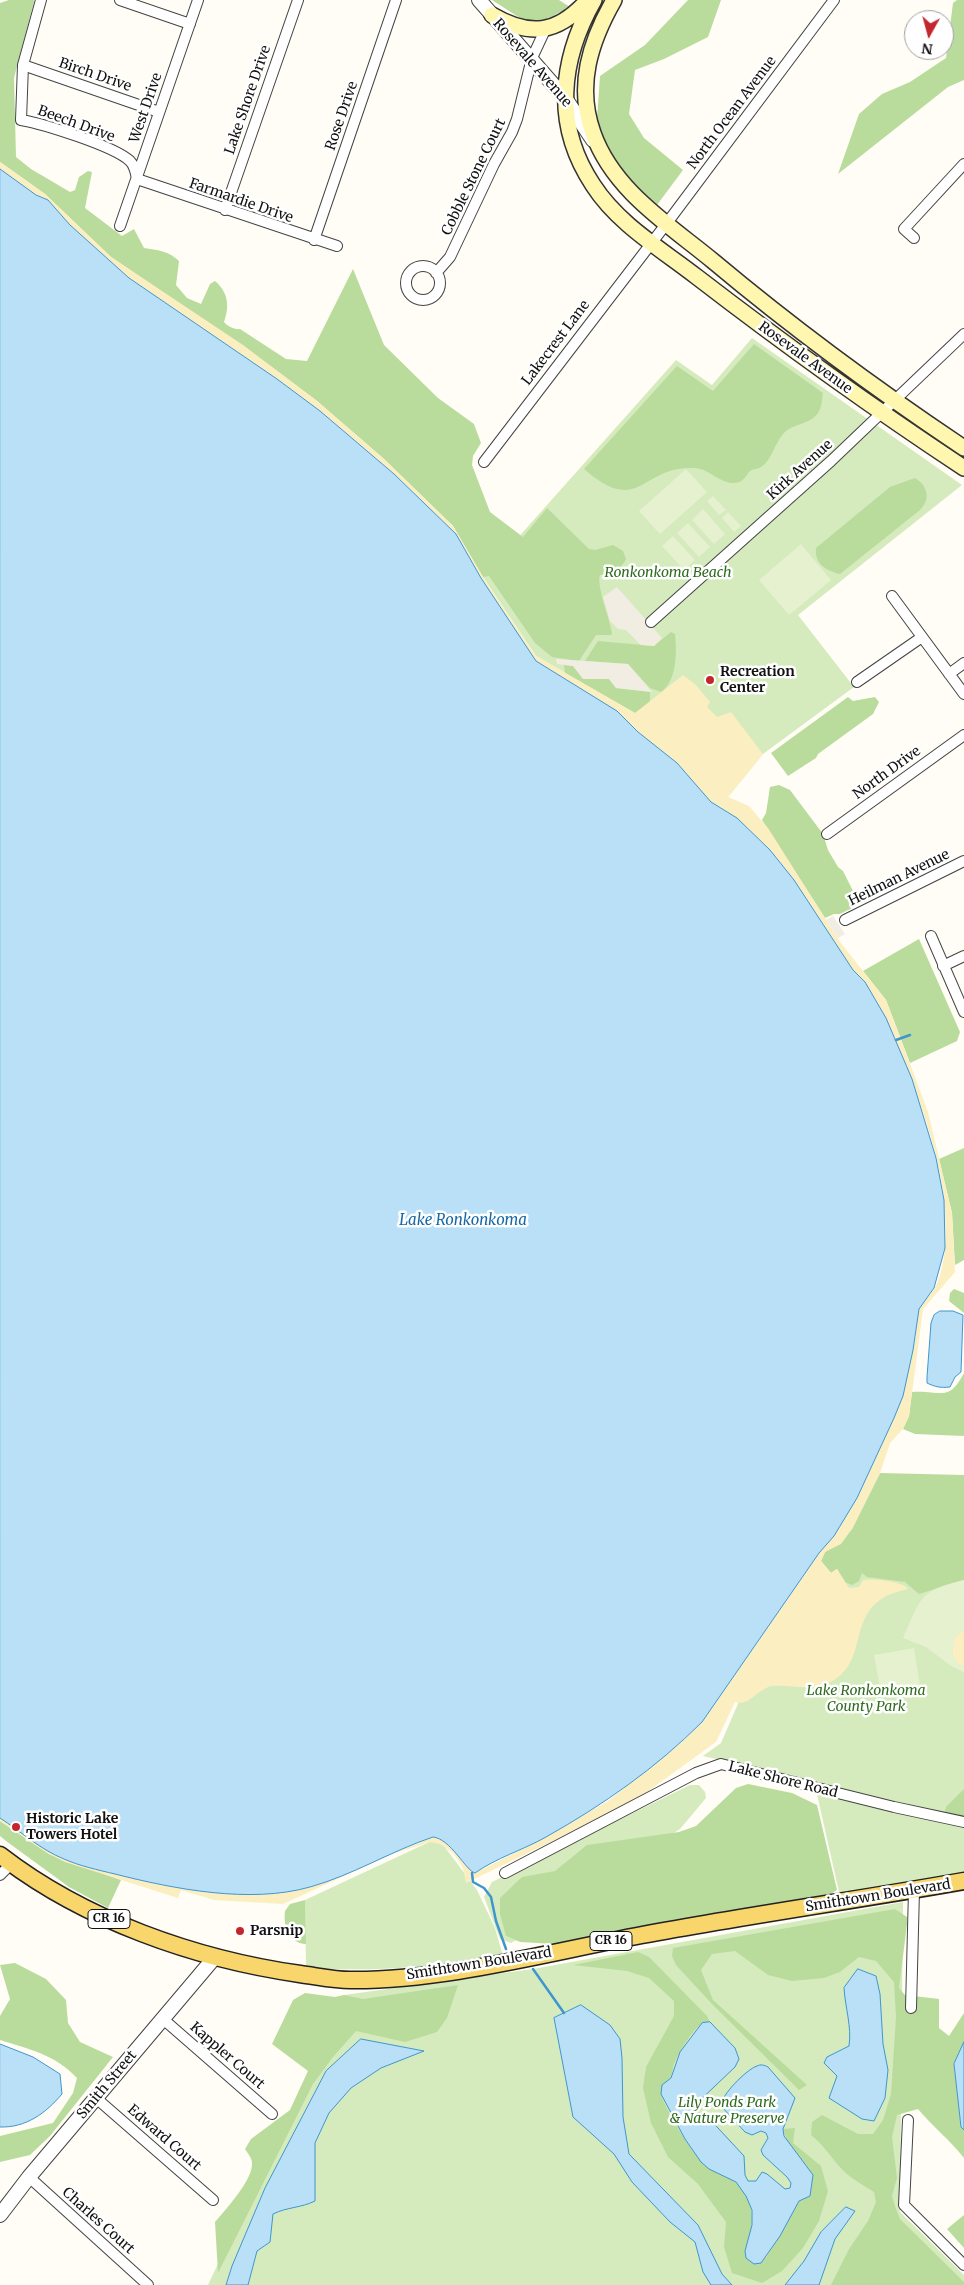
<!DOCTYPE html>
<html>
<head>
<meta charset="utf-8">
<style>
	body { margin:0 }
	#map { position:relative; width:964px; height:2285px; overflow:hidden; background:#fffdf5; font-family:Merriweather,serif }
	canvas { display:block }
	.north { position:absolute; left:904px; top:10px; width:50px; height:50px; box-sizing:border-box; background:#fff; border:1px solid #a0a0a0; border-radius:50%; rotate:187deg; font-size:14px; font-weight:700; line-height:20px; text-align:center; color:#111 }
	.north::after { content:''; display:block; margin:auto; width:18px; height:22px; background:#c4262e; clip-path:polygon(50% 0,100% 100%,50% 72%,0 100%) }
</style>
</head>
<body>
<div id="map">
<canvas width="964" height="2285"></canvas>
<div class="north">N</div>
</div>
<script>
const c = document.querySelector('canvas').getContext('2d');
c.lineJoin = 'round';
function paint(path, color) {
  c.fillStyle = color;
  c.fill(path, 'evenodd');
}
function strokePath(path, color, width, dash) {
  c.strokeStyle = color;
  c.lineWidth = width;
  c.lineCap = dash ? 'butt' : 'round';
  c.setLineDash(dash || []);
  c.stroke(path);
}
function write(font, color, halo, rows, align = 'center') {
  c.font = font + ' Merriweather,serif';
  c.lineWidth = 5;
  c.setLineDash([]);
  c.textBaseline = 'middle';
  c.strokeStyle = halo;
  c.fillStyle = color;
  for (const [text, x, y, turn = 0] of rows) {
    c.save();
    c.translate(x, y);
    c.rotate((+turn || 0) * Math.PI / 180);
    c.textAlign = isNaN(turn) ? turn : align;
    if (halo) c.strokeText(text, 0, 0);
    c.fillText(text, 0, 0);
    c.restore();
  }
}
const green = new Path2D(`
	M752,338L962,485L798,615L854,687L763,754L728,797L647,720L536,656L483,577L676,360L712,385Z
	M964,1561V1873L840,1896L814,1781L703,1756L721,1743L747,1683L831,1573Z
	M690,1785H699L705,1792L706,1798L680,1829L506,1936L516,1940L511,1943L500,1939L484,1897L492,1882Z
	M438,1838L477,1890L495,1928L503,1956C437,1967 373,1972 306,1968L305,1900Z
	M903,1902L900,2212L964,2275V2285H208L344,1995L533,1969Z`);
const forest = new Path2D(`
	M9,0H34V2L14,78L16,157L31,169L70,192L75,190L79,177L88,171L92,172L85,208L122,236L134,229L144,248C157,250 169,251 179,261L176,285L187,298L201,304L210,284L215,281C228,292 230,306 224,322C227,326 235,330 240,329L286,359L307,361L353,269L384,345L438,398L474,424L481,443L473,456L472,465L490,512L523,537L547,508L589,549L595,550L613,545L623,551L626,559C622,569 610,574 600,575C596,585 610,620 612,633L611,635H596L579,661L552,657L535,643L489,576L483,577L453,526L384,459L317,401L269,365L111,257L45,194L0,162V3Z
	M492,0H559L570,7L541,22L523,20Z
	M688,0H721L708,37L664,59L635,70L629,114L644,138L683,170L657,205L615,169L597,119L600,76L645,45Z
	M957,0H964V80L948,87L838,174L859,114L882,94L910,82L946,58L953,3Z
	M754,344L823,393C822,398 822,406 819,411C812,425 793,423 784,433C775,442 772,460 761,467C758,469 753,469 750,471C746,475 745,479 740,482C723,488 710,468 694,468C641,465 640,518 584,469L677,366L713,391Z
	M915,478C928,486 931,499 920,510L840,574C827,571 814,564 816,548L890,487Z
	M671,632L675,634C677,652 677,681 661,692L650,688L628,664L585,661L598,641L654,646Z
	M564,665L573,666L584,679H609L616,688L650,692V702L635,713L565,673Z
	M848,697L853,701L875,697L879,702L873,714L818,754L816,758L788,776L771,753Z
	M779,785L790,790L823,834L828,850L838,867L843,871L858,901L852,908L840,914H834L825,918L762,820L766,813L770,787Z
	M919,939L960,1032L957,1041L910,1063L886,1000L863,971Z
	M964,1148V1260L955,1265L952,1213L939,1159Z
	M954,1289L964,1293V1313L949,1301L950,1293Z
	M964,1373V1436L915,1434L903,1429L909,1416L912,1392C942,1390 948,1403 964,1373Z
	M880,1473L964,1475V1580L919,1594L905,1582L867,1577L862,1573L859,1581L852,1585L845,1582L837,1569L831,1573L821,1561L825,1552L852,1529Z
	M748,1784L792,1793L817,1805L837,1890L829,1895L555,1944L520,1942L506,1936L500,1914V1898L522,1877L555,1871L587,1845L679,1832L696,1826L736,1788Z
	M964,1789V1816L944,1814L946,1807Z
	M0,1821L49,1854L121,1880L108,1908L69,1887L6,1841L0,1836Z
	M305,1900L306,1944C289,1943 283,1927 285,1911L290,1904Z
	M895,1909L907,1917V1924L899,1988L905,1995L939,1999V2028L949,2036L964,2013V2042L954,2064L961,2127L964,2130V2158C950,2140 932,2126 918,2109L897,2115L892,2137L897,2178L892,2196L895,2206L900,2219L964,2282V2285H831L849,2249L868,2221L876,2202L874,2192C861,2184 848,2177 838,2165C829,2154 823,2145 811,2135L812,2122L822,2115L858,2134H873L883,2120L891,2094L896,2017L894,1982L876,1961L859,1957L840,1972L824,1978L792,1981L768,1975L735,1951L712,1954L701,1970L713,2000L807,2085L799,2090L713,2005L676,1965L672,1956L673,1948Z
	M638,1952L649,1957L707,2016L710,2022L702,2023C690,2034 681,2048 674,2064C672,2068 673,2074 670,2078C667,2084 660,2085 661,2094C663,2105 693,2155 702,2162C712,2170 725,2174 735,2182C757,2198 754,2229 745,2251L766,2258L799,2201L810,2196L813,2175L788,2143L783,2129L795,2128L793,2143L821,2166L828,2191L819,2221L803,2248L782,2271L762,2283L732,2273L724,2247L726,2222L698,2184L668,2157L651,2123L643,2088L646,2067L674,2016V2001L649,1978L627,1971L573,1965Z
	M15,1963L46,1979L66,2000L68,2023L80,2042L113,2057L50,2136L30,2155L0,2162V2136L53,2123L73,2093L77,2078C56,2055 29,2049 0,2040V2016L10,1999L0,1965Z
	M458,1985L447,2018L437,2032L405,2042L356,2031L333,2057L313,2084L218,2273L215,2222C226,2209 253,2180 252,2163C252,2158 248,2154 245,2149L251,2139L290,2110L308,2071L272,2044L293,2000L305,1993L335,1997L344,1995L363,1999Z
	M964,2215V2248L947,2229Z`);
const sand = new Path2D(`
	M0,162L45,194L111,257L243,345L317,401L384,459L453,526L483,577L536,656L635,713L683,675L696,685L710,702L707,707L717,717L731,712L763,754L728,797L749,806L768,828L840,942L886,1000L928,1112L952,1213L955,1272L923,1309L909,1416L903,1429L890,1443L880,1473L852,1529L841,1544L825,1552L821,1561L831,1573L837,1569L849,1588L859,1587L863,1580C872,1578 903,1581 908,1589C837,1603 877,1663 826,1684C809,1691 790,1684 772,1686C759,1688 749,1707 735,1702L716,1742L633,1802L466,1883L463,1868L453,1853L440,1844L430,1842L392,1854L283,1904L214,1900L181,1890L178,1898L65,1862L49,1854L0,1821V1818L63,1859L161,1885L236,1894L282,1892L310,1887L433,1837C450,1839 464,1862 475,1873L544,1838L608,1801L682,1742L702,1722L819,1553C857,1509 877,1457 896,1403C902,1385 909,1367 913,1349C917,1336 916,1321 919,1308C921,1301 927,1299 931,1294C940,1283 944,1261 945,1247C950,1181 925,1114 901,1054C888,1023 876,994 853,970L794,880L770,850L737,818L711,802L617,711L536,661L481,578L456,534L394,474L320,411L277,379L129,278L70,225L48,200L36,195L0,169Z
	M964,1629V1666L958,1664L952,1654L955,1637Z`);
const pitch = new Path2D(`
	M686,469L707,492L660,534L639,511Z
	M713,496L726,510L719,515L707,501Z
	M703,509L725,534L714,544L692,520Z
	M728,512L741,526L734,532L722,518Z
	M688,523L710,547L699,557L677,533Z
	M673,536L695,560L684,570L662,546Z
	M801,544L831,580L789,615L759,580Z
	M964,1580V1629L955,1637L952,1654L958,1664L964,1666V1672L951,1666L926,1647L903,1638C922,1597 918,1591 964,1580Z
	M914,1648L920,1686L881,1693L874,1655Z`);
const plaza = new Path2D(`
	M617,587L662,638L654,646L641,645L626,630L618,629L610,621L603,597Z
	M556,659L628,664L652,692L616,688L609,679H583L573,666L557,664Z
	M833,916L845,934L838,938L826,920Z`);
const water = new Path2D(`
	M0,169L36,195L48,200L70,225L129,278L277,379L320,411L394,474L456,534L481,578L536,661L617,711L638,732L677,763L711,802L737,818L770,850L794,880L853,970L865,982L886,1018L912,1079L936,1158L944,1200L945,1248L934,1288L919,1309L913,1350L903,1396L894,1418L857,1498L834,1536L819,1553L702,1722C656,1768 603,1805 546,1837C523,1850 496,1858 475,1873C466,1871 451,1839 433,1837C391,1851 353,1875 310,1887C250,1904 174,1889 115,1874C98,1870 80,1866 64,1859C41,1850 20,1831 0,1818Z
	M940,1311H953L963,1315L961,1372L955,1377L950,1387C941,1388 935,1387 927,1383V1377L931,1323L934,1315Z
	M858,1969L876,1976L880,1994L883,2044L888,2070L885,2098L874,2121L862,2119L829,2098L837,2076L824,2063L827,2057L849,2046C852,2027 845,2007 844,1988Z
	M581,2005L610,2025L620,2039L622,2058L623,2117L629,2154L698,2225L722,2274L732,2285H711L703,2272L695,2242L670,2222L632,2182L614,2154L573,2117L554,2018Z
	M710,2022L735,2048L739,2059L735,2067L693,2107V2112L705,2114L744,2156L745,2175L748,2181H756L762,2172L767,2174L785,2189L790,2188L791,2183L787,2177L763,2155L761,2150L768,2138L766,2133L761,2131L752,2135L745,2132L721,2106C720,2096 747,2069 757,2066C761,2064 764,2065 768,2067L795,2098L783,2129L784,2136L813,2175L810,2196L799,2201L780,2236L761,2263L754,2264L746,2258L745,2251L752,2225V2210L746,2196L736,2182L709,2169L701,2162L685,2139L661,2094L662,2085L671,2078L680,2052L702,2023Z
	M361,2039L424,2051L381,2068L351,2088L329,2113L315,2143V2201C301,2208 287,2207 273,2214L270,2242L257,2251L248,2285H226L232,2266L265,2188L326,2071Z
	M964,2042V2130L961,2127L954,2064Z
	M0,2044L33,2057L60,2074L62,2094C46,2113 26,2128 0,2127Z
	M846,2207L855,2211L835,2239L819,2285H785L804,2261L821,2232Z`);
const stream = new Path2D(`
	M896,1040L910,1035
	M472,1873L473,1882L484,1888L491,1897L496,1921L506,1949
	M533,1969L564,2013`);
const minor = new Path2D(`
	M41,0L23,65L21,120C44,124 114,146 130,161C135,166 136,173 137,179L337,246
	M120,0L190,24
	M23,65L159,112
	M225,210L298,0
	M120,226L198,0
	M914,238L904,229L964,164
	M314,240L396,0
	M406 283a17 17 0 1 1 34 0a17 17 0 1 1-34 0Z
	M436,273L450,257L494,164L512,132L517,119L532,58L546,28
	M484,462L673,215L834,0
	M892,596L964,694
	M651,622L831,461L964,334
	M949,674L964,663
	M857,682L922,637
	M827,834L964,735
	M845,920L964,861
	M931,936L964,1012
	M943,966L964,956
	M505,1873L696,1773L721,1764L894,1807L964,1822
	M0,1875L11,1864
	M911,2008L914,1890
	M163,2019L272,2114
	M96,2098L213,2200
	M908,2120L904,2205L964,2265
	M29,2177L148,2285`);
const tertiary = new Path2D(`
	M479,0L565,98L593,140
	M0,2215L29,2177L215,1957`);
const secondary = new Path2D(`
	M594,0C560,60 553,125 593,185C618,224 661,249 697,277C784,344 873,408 964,468
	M614,0C590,42 576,86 593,133C613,190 668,224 713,261C793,328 877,390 964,448
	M492,15C530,37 557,34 587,1`);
const primary = new Path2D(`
	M0,1855C84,1920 195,1959 300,1974C316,1976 334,1980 350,1980C445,1981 549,1952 642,1935C749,1915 857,1900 964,1881`);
const markers = [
	[710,680,5,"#c4262e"],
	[16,1827,5,"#c4262e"],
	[240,1931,5,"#c4262e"]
];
const shields = [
	[109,1919,42],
	[611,1941,42]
];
const shieldNames = [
	["CR 16",109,1919],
	["CR 16",611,1941]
];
const streetNames = [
	["Rosevale Avenue",532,63,49],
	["Birch Drive",95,75,19],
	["Lake Shore Drive",248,100,-71],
	["West Drive",146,108,-71],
	["North Ocean Avenue",732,113,-53],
	["Rose Drive",342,116,-71],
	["Beech Drive",76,124,20],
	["Cobble Stone Court",474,177,-64],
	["Farmardie Drive",241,201,19],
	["Lakecrest Lane",556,343,-53],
	["Rosevale Avenue",805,358,36],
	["Kirk Avenue",800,470,-42],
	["North Drive",887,773,-36],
	["Heilman Avenue",899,878,-26],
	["Lake Shore Road",783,1780,14],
	["Smithtown Boulevard",878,1896,-9],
	["Smithtown Boulevard",479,1964,-9],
	["Kappler Court",227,2056,41],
	["Smith Street",107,2085,-50],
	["Edward Court",164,2138,41],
	["Charles Court",98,2221,42]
];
const parkNames = [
	["Ronkonkoma Beach",668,573],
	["Lake Ronkonkoma",866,1691],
	["County Park",866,1707],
	["Lily Ponds Park",727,2103],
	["& Nature Preserve",727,2119]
];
const poiNames = [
	["Recreation",720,672],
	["Center",720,688],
	["Historic Lake",26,1819],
	["Towers Hotel",26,1835],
	["Parsnip",250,1931]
];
const waterNames = [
	["Lake Ronkonkoma",463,1221]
];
paint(green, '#d5ebbd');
paint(forest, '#b9dc9c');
paint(sand, '#fbeec1');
paint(pitch, '#e6f2cf');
paint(plaza, '#f1ede2');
paint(water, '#b9e0f7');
strokePath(water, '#3f96cf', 1);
strokePath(stream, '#3f96cf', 2.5);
strokePath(minor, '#444', 12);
strokePath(tertiary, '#444', 16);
strokePath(secondary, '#333', 18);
strokePath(primary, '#222', 19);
strokePath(minor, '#fff', 10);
strokePath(tertiary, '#fff', 14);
strokePath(secondary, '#fff6b0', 15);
strokePath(primary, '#f9d66b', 16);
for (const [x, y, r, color] of markers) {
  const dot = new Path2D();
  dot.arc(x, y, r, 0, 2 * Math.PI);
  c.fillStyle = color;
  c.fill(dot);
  strokePath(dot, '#fff', 2);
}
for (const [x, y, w] of shields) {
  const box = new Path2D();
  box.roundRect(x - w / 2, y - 9.5, w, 19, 4);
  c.fillStyle = '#fff';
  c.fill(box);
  strokePath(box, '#111', 1);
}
write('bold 12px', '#111', null, shieldNames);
write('14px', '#111', '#fff', streetNames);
write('italic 14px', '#2f6b1f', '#fff', parkNames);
write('bold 14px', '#111', '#fff', poiNames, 'left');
write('italic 15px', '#1768a6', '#fff', waterNames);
</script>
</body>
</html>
